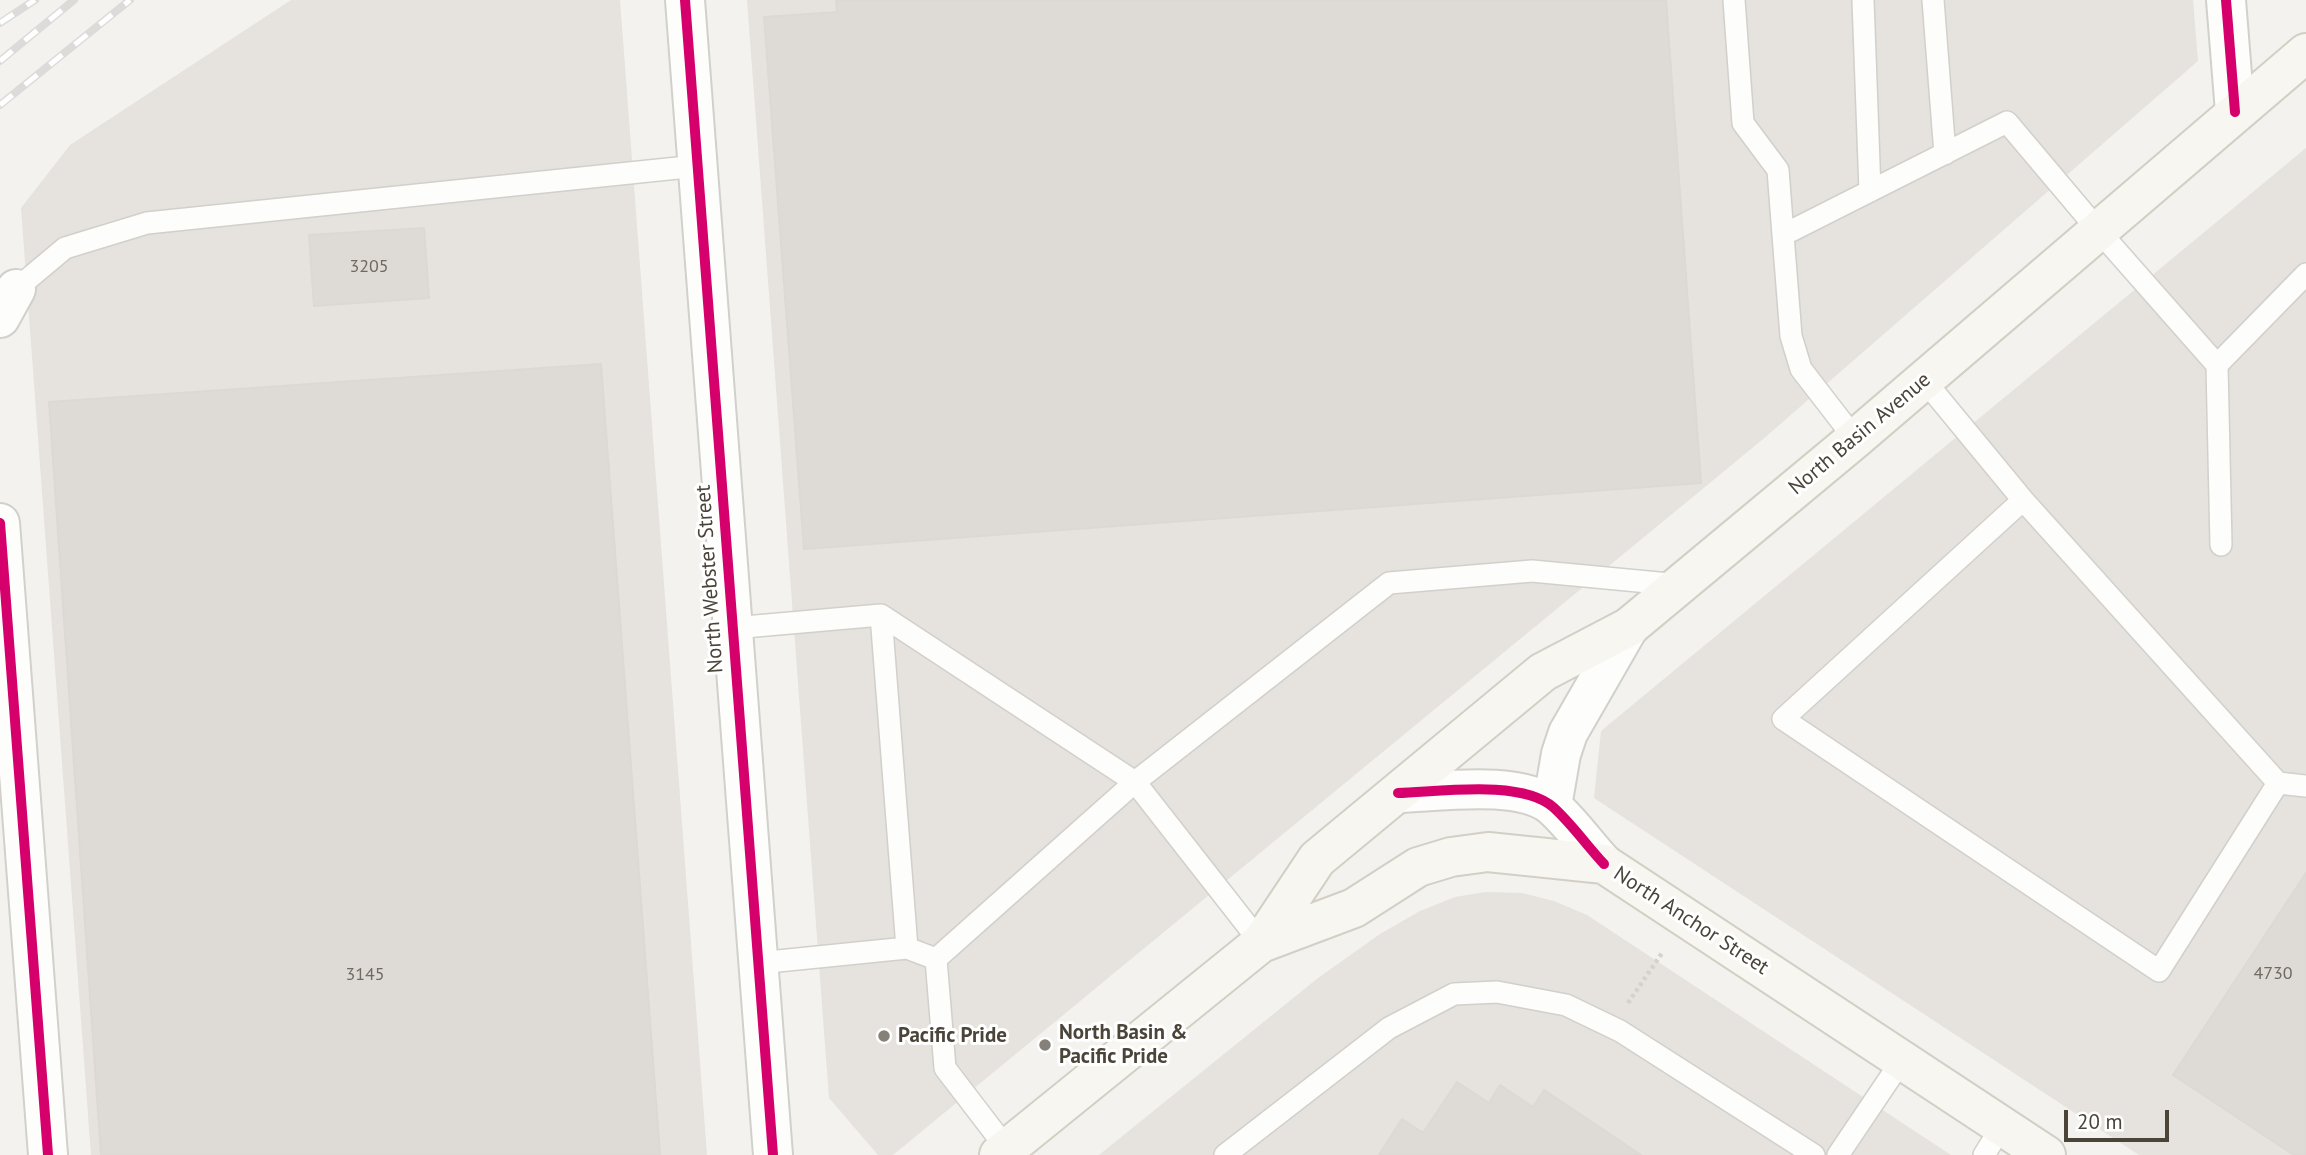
<!DOCTYPE html>
<html>
<head>
<meta charset="utf-8">
<style>
	body { margin:0 }
	#map { position:relative; width:2306px; height:1155px; overflow:hidden; background:#f4f2ee; font-family:"PT Sans",sans-serif }
	canvas { display:block }
	.scale { position:absolute; left:2064px; top:1110px; width:105px; height:32px; box-sizing:border-box; border:4px solid #4b4439; border-top:0; padding-left:9px; font-size:21px; line-height:24px; white-space:nowrap; color:#4b4439; -webkit-text-stroke:5px #fff; paint-order:stroke }
</style>
</head>
<body>
<div id="map">
<canvas width="2306" height="1155"></canvas>
<div class="scale">20 m</div>
</div>
<script>
const c = document.querySelector('canvas').getContext('2d');
c.lineJoin = 'round';
function paint(path, color) {
  c.fillStyle = color;
  c.fill(path, 'evenodd');
}
function strokePath(path, color, width, dash) {
  c.strokeStyle = color;
  c.lineWidth = width;
  c.lineCap = dash ? 'butt' : 'round';
  c.setLineDash(dash || []);
  c.stroke(path);
}
function write(font, color, halo, rows, align = 'center') {
  c.font = font + ' "PT Sans",sans-serif';
  c.lineWidth = 6;
  c.setLineDash([]);
  c.textBaseline = 'middle';
  c.strokeStyle = halo;
  c.fillStyle = color;
  for (const [text, x, y, turn = 0] of rows) {
    c.save();
    c.translate(x, y);
    c.rotate((+turn || 0) * Math.PI / 180);
    c.textAlign = isNaN(turn) ? turn : align;
    if (halo) c.strokeText(text, 0, 0);
    c.fillText(text, 0, 0);
    c.restore();
  }
}
const industrial = new Path2D(`
	M291,0H620L707,1155H91L21,208L70,145Z
	M747,0H2193L2198,61L1762,440L893,1155H878L829,1098Z
	M2306,148V1155H2139L1594,798L1601,731Z
	M1486,892L1522,893L1554,901L1587,915L1951,1155H1099L1318,978L1380,934L1420,911L1455,897Z`);
const building = new Path2D(`
	M836,0H1666L1701,483L804,549L764,17L837,12Z
	M424,228L429,298L314,306L309,235Z
	M601,364L660,1155H101L49,402Z
	M2306,873V1155H2294L2173,1075Z
	M1457,1082L1489,1103L1500,1085L1533,1107L1544,1090L1641,1155H1379L1402,1119L1423,1133Z`);
const path = new Path2D(`
	M1628,1003L1662,953`);
const service = new Path2D(`
	M1734,0L1743,123L1778,170L1783,235L2007,122L2098,230L2217,365L2306,274
	M1863,0L1870,191
	M1933,0L1945,154
	M1783,235L1791,336L1801,369L1855,439
	M16,289L65,248L147,223L697,166
	M2217,365L2221,545
	M1924,380L2023,500L1783,719L2159,971L2278,783L2306,786
	M2023,500L2278,783
	M881,615L907,948
	M733,628L881,615L1135,782L1261,943
	M936,959L1135,782L1389,583L1532,571L1680,585
	M758,963L907,948L936,959L945,1068L1007,1149
	M1225,1155L1389,1028L1454,994L1497,992L1566,1005L1620,1031L1814,1155
	M1838,1155L1902,1060
	M1984,1155L2002,1126`);
const minor = new Path2D(`
	M685,0L773,1155
	M2226,0L2235,112
	M0,318L16,289
	M0,523L48,1155`);
const tertiary = new Path2D(`
	M1398,793C1438,792 1521,779 1553,807C1572,824 1587,846 1604,864
	M1552,806L1561,754L1568,733L1629,627`);
const secondary = new Path2D(`
	M1261,943L1354,908L1418,867L1451,857L1488,852L1604,864L2046,1155
	M999,1155L1261,943L1317,859L1543,672L1629,627L1855,439L2306,53`);
const rail = new Path2D(`
	M0,23L35,0
	M0,61L74,0
	M0,105L130,0`);
const cycleway = new Path2D(`
	M685,0L773,1155
	M2226,0L2235,112
	M0,523L48,1155
	M1398,793C1438,792 1521,779 1553,807C1572,824 1587,846 1604,864`);
const markers = [
	[884,1036,7,"#868178"],
	[1045,1045,7,"#868178"]
];
const numberNames = [
	["3205",369,267],
	["4730",2273,974],
	["3145",365,975]
];
const streetNames = [
	["North Basin Avenue",1860,434,-40],
	["North Webster Street",710,579,-94],
	["North Anchor Street",1691,921,33]
];
const poiNames = [
	["North Basin &",1059,1033],
	["Pacific Pride",1059,1057],
	["Pacific Pride",898,1036]
];
paint(industrial, '#e6e2de');
paint(building, '#dedbd6');
strokePath(building, '#dcd9d4', 2);
strokePath(service, '#d2d0cb', 24);
strokePath(minor, '#d2d0cb', 42);
strokePath(tertiary, '#d2d0cb', 42);
strokePath(secondary, '#d3cfc5', 42);
strokePath(path, '#d3d2cc', 4.5, [3.5, 3.5]);
strokePath(service, '#fdfdfc', 21);
strokePath(minor, '#fdfdfc', 38);
strokePath(tertiary, '#fdfdfc', 38);
strokePath(secondary, '#f7f6f1', 38);
strokePath(rail, '#dbdbda', 8);
strokePath(rail, '#fff', 5, [16]);
strokePath(cycleway, '#d6006c', 10);
for (const [x, y, r, color] of markers) {
  const dot = new Path2D();
  dot.arc(x, y, r, 0, 2 * Math.PI);
  c.fillStyle = color;
  c.fill(dot);
  strokePath(dot, '#fff', 2.5);
}
write('18px', '#706a61', null, numberNames);
write('21px', '#4b4439', '#fff', streetNames);
write('bold 21px', '#4b4439', '#fff', poiNames, 'left');
</script>
</body>
</html>
